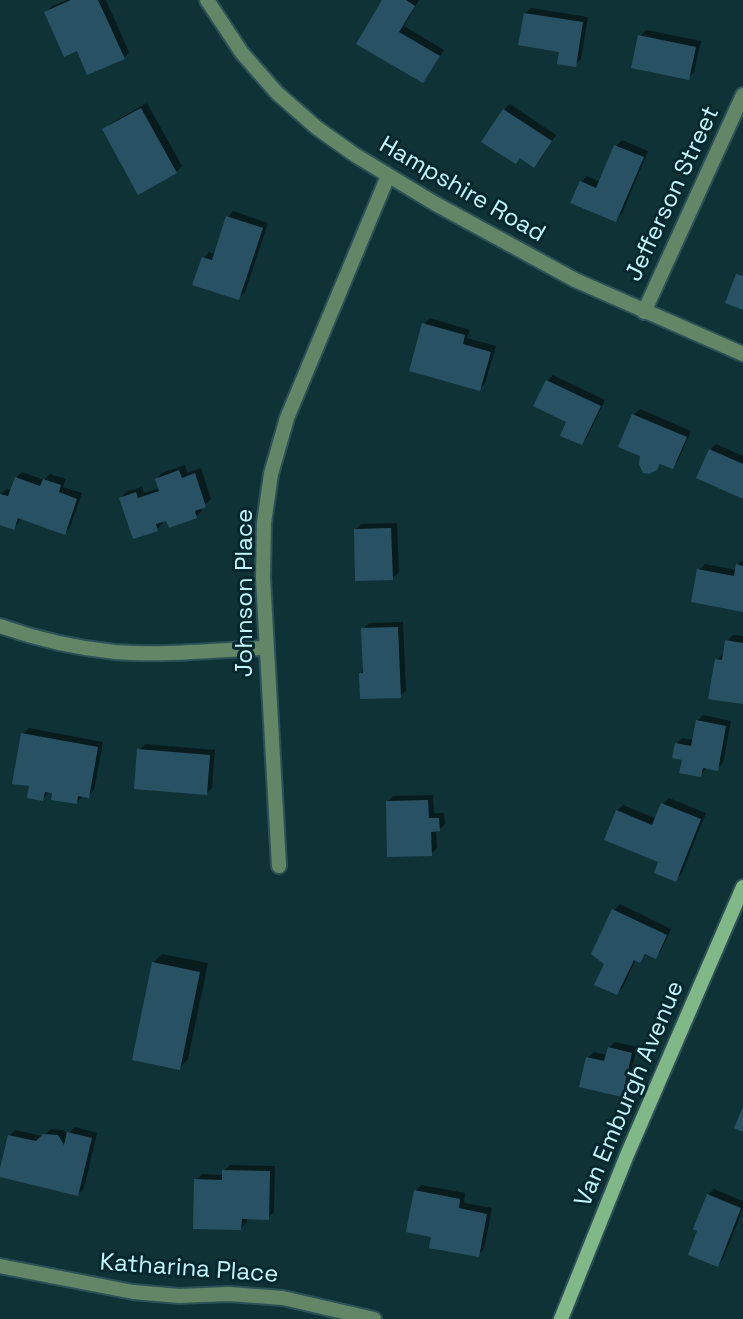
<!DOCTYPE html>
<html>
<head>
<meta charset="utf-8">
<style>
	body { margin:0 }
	canvas { display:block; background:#0f3237 }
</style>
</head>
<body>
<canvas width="743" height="1319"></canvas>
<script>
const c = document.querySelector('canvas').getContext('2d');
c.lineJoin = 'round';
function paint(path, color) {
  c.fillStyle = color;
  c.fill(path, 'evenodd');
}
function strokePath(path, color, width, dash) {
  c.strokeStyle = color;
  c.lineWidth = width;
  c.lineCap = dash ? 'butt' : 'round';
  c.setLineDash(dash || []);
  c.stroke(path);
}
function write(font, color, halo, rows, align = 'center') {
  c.font = font + ' "Space Grotesk",sans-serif';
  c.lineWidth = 6;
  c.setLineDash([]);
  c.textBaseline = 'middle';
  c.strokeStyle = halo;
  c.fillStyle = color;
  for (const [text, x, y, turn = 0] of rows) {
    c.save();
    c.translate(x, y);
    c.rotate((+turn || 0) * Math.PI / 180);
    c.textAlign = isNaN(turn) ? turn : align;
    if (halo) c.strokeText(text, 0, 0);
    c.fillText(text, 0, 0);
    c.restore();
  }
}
const shadow = new Path2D(`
	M67,0H106L129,52L124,58L78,49L46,12L52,6Z
	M384,0H419L404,26L444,50L428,75L423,81L358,43Z
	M531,8L588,17L581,59L575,65L525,13Z
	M646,30L701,41L694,72L688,78L640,36Z
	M147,103L182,166L176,172L139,192L104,130L110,124Z
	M510,104L556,135L540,160L534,166L521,157L516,162L504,110Z
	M622,140L648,151L622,214L616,220L581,182L587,176L601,182L616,146Z
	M233,211L268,223L245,292L239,298L204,258L209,252L215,254L228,217Z
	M430,318L470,330L467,338L496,346L485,383L480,389L424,324Z
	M553,375L605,400L587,438L581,443L547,381Z
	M640,409L691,431L678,461L672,467L662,463L656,469L642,455L634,415Z
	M716,444L743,456V497L710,450Z
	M185,465L187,473L201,468L211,499L205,505L201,507L202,511L196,516L168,519L162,521L163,523L157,529L121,498L126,492L142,487L144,493L160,488L157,479L162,473Z
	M22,472L44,480L50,474L66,479L63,487L82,493L70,527L65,533L21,518L19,522L14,528L0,523L1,494L7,489L12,490L16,478Z
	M397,523L399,572L393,578L355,530L361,524Z
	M743,560V610L699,570L705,564L736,570L737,565Z
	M403,622L406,690L400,696L360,674L364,670L363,629L369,623Z
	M733,635L743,636V702L717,660L723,654H725L727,641Z
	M703,715L731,721L723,763L717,769L707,767L701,775L684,758L676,744L682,738L694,740L697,721Z
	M29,728L103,742L94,790L88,796L82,797L76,803L49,791L43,799L23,734Z
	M145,744L215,750L212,788L206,794L139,750Z
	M433,795L434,813H444L445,824L439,830H436L437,848L431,854L387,802L393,796Z
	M669,798L706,813L681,875L675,880L617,811L623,805L657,819L663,804Z
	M620,904L671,929L661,951L655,957L647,953L640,961L636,959L623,987L617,993L606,964L614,910Z
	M162,954L208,963L188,1059L180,1068L153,963Z
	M615,1042L637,1047L627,1089L621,1095L581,1086L588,1057L594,1052L608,1055L609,1048Z
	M75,1127L97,1133L84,1188L78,1194L10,1135L15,1130L43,1136L51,1129L64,1130L67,1135Z
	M230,1165L275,1166L274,1212L268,1218L247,1217V1222L241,1228L196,1180L202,1174L224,1175V1171Z
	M421,1185L465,1193L464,1203L492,1208L484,1249L478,1255L433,1236L415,1191Z
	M714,1189L743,1201V1209L723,1259L717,1265L700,1230L708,1195Z`);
const building = new Path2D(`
	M71,0H98L125,59L87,75L77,51L64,57L44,12Z
	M382,0H406L415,6L399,32L440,56L423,83L356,44Z
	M524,13L583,22L576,67L557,64L559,52L518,45Z
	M638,35L696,47L689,80L631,68Z
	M141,108L177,173L138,195L102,129Z
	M503,109L552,141L534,168L520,158L516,164L481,142Z
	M614,145L644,157L616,222L570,203L580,181L596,188Z
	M226,216L263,228L239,300L192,285L202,257L212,260Z
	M736,274L743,276V310L725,303Z
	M422,323L465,335L463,344L491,352L480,391L409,371Z
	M546,380L601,406L582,445L560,436L566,422L533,406Z
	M632,414L687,437L673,469L660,464L657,470L649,474L643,473L639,464L640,456L618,447Z
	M709,449L743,464V499L696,478Z
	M179,470L182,478L195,473L206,507L195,511L197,518L169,528L166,521L156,524L158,531L133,539L119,498L136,492L138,498L159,491L155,479Z
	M15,477L40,486L43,479L61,485L59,492L77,499L65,535L18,518L14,530L0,525V494L8,496Z
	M391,528L393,580L355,581L354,529Z
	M736,564L743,566V612L691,602L697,569L734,576Z
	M398,627L401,698L360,699L359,673H363L361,628Z
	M725,640L743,643V704L708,699L715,659L722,660Z
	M696,720L726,726L718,771L703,768L701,777L679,773L682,760L672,758L675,743L691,746Z
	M21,733L98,747L89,798L78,796L77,804L51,800L52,793L45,792L43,801L27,798L29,786L12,784Z
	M137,749L210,755L207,795L134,789Z
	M428,800L429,818H439L440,831L431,832L432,856L387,857L386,801Z
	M661,803L701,819L676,882L654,873L658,862L604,840L616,810L652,825Z
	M612,909L667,935L656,959L645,954L640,963L634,960L617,995L594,985L604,964L591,954Z
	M152,962L200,972L180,1070L132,1060Z
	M608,1047L632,1053L622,1097L579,1087L586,1057L604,1061Z
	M743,1107V1132L734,1128Z
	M67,1132L92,1138L78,1196L0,1177V1168L8,1135L36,1141L43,1134L58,1135L64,1145Z
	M222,1170L270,1171L269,1220L242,1219L241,1230L193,1229L194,1179L222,1180Z
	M414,1190L460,1199L459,1208L487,1214L479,1257L429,1248L431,1237L406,1232Z
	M707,1194L741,1208L718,1267L688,1255L697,1231L693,1229Z`);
const minor = new Path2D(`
	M207,0L242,53L277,93L317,128L355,155L434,203L575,280L743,354
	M644,312L743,95
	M0,626C37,639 76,648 115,652C165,656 216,650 266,648
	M279,866L263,578L264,523L271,474L287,418L388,176
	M0,1266L133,1292L179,1296L229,1294L283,1298L374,1319`);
const secondary = new Path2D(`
	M561,1319L627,1155L743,887`);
const streetNames = [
	["Hampshire Road",462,190,30],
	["Jefferson Street",673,194,-65],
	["Johnson Place",245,593,-90],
	["Van Emburgh Avenue",630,1094,-67],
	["Katharina Place",189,1269,4]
];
paint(shadow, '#0007');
paint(building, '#285264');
strokePath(minor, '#2c5157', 18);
strokePath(secondary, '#2c5157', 18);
strokePath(minor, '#638667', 14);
strokePath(secondary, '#80b987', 14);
write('24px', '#c4f5fc', '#04282d', streetNames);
</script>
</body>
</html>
